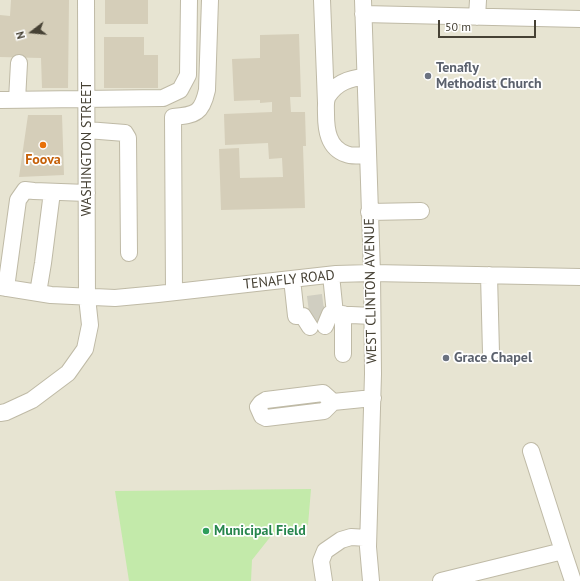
<!DOCTYPE html>
<html>
<head>
<meta charset="utf-8">
<style>
	body { margin:0 }
	#map { position:relative; width:580px; height:581px; overflow:hidden; background:#f3f1e4; font-family:"PT Sans",sans-serif }
	canvas { display:block }
	.north { position:absolute; left:12px; top:12px; width:40px; height:40px; -webkit-text-stroke:3px #fff; paint-order:stroke; rotate:254deg; font-size:11px; font-weight:700; line-height:16px; text-align:center; color:#464134 }
	.north::after { content:''; display:block; margin:auto; width:14px; height:18px; background:#464134; clip-path:polygon(50% 0,100% 100%,50% 72%,0 100%) }
	.scale { position:absolute; left:438px; top:20px; width:98px; height:18px; box-sizing:border-box; border:2px solid #464134; border-top:0; padding-left:5px; font-size:12px; line-height:14px; white-space:nowrap; color:#464134; -webkit-text-stroke:3px #fff; paint-order:stroke }
</style>
</head>
<body>
<div id="map">
<canvas width="580" height="581"></canvas>
<div class="north">N</div>
<div class="scale">50 m</div>
</div>
<script>
const c = document.querySelector('canvas').getContext('2d');
c.lineJoin = 'round';
function paint(path, color) {
  c.fillStyle = color;
  c.fill(path, 'evenodd');
}
function strokePath(path, color, width, dash) {
  c.strokeStyle = color;
  c.lineWidth = width;
  c.lineCap = dash ? 'butt' : 'round';
  c.setLineDash(dash || []);
  c.stroke(path);
}
function write(font, color, halo, rows, align = 'center') {
  c.font = font + ' "PT Sans",sans-serif';
  c.lineWidth = 3.5;
  c.setLineDash([]);
  c.textBaseline = 'middle';
  c.strokeStyle = halo;
  c.fillStyle = color;
  for (const [text, x, y, turn = 0] of rows) {
    c.save();
    c.translate(x, y);
    c.rotate((+turn || 0) * Math.PI / 180);
    c.textAlign = isNaN(turn) ? turn : align;
    if (halo) c.strokeText(text, 0, 0);
    c.fillText(text, 0, 0);
    c.restore();
  }
}
const residential = new Path2D(`
	M0,0H580V581H0Z`);
const green = new Path2D(`
	M311,489L308,525L271,536L252,560L251,581H129L115,491Z`);
const building = new Path2D(`
	M11,0H69L68,88H42L41,58L0,57V15L10,16Z
	M105,0H148V24H105Z
	M299,34L301,97H290L291,112H305L306,146H303L305,208L221,210L219,149L239,148L240,178L283,177L282,158L269,159L268,143L225,145L224,114L272,112V102L260,103V100L234,101L232,59L260,58V35Z
	M104,37H144V55H158V88H104Z
	M28,115H62L64,175L19,177Z`);
const minorTunnel = new Path2D(`
	M308,304L323,302
	M309,316L325,314`);
const minor = new Path2D(`
	M322,0L326,103
	M363,0L372,273L373,374L368,547L371,581
	M363,14L580,19
	M477,17L478,0
	M365,77C350,78 337,82 328,96C325,101 326,107 326,114C326,129 328,148 346,154C353,157 360,155 367,155
	M0,100L163,98L180,90L188,75L189,0
	M17,100L19,63
	M87,130L125,133L128,138L129,253
	M369,212L421,211
	M331,275L335,314
	M489,275L491,353
	M292,279L296,316H303L310,327
	M0,287L51,295L115,298L158,294L336,274L372,273L580,277
	M6,288L18,200L25,190L34,191L87,193
	M174,292L173,117C196,115 202,113 207,90L210,0
	M38,293L43,263L52,192
	M343,314V354
	M325,326L330,314L372,316
	M333,402L323,393L266,400L261,403L258,407L262,416L266,418L324,411L333,402L373,398
	M0,413L6,412L32,400L68,373L85,349L90,325L87,297L86,0
	M531,451L563,551L573,581
	M324,581L321,561L325,551L341,540L351,537L368,538
	M441,581L563,551`);
const markers = [
	[428,76,4,"#6b7280"],
	[43,145,4,"#e8710a"],
	[446,358,4,"#6b7280"],
	[206,531,4,"#2e9e5b"]
];
const worshipNames = [
	["Tenafly",436,68],
	["Methodist Church",436,84],
	["Grace Chapel",454,358]
];
const streetNames = [
	["WASHINGTON STREET",87,149,-90],
	["TENAFLY ROAD",289,280,-6],
	["WEST CLINTON AVENUE",371,291,-91]
];
const foodNames = [
	["Foova",43,160]
];
const leisureNames = [
	["Municipal Field",214,531]
];
paint(residential, '#e7e4d2');
paint(green, '#c3eaaa');
paint(building, '#d5ceb9');
strokePath(minorTunnel, '#d0cec1', 16, [16, 8]);
strokePath(minor, '#bfbaa6', 18);
strokePath(minor, '#fff', 16);
for (const [x, y, r, color] of markers) {
  const dot = new Path2D();
  dot.arc(x, y, r, 0, 2 * Math.PI);
  c.fillStyle = color;
  c.fill(dot);
  strokePath(dot, '#fff', 1.5);
}
write('bold 14px', '#5b616d', '#fff', worshipNames, 'left');
write('14px', '#464134', '#fff', streetNames);
write('bold 14px', '#c56008', '#fff', foodNames);
write('bold 14px', '#27864d', '#fff', leisureNames, 'left');
</script>
</body>
</html>
